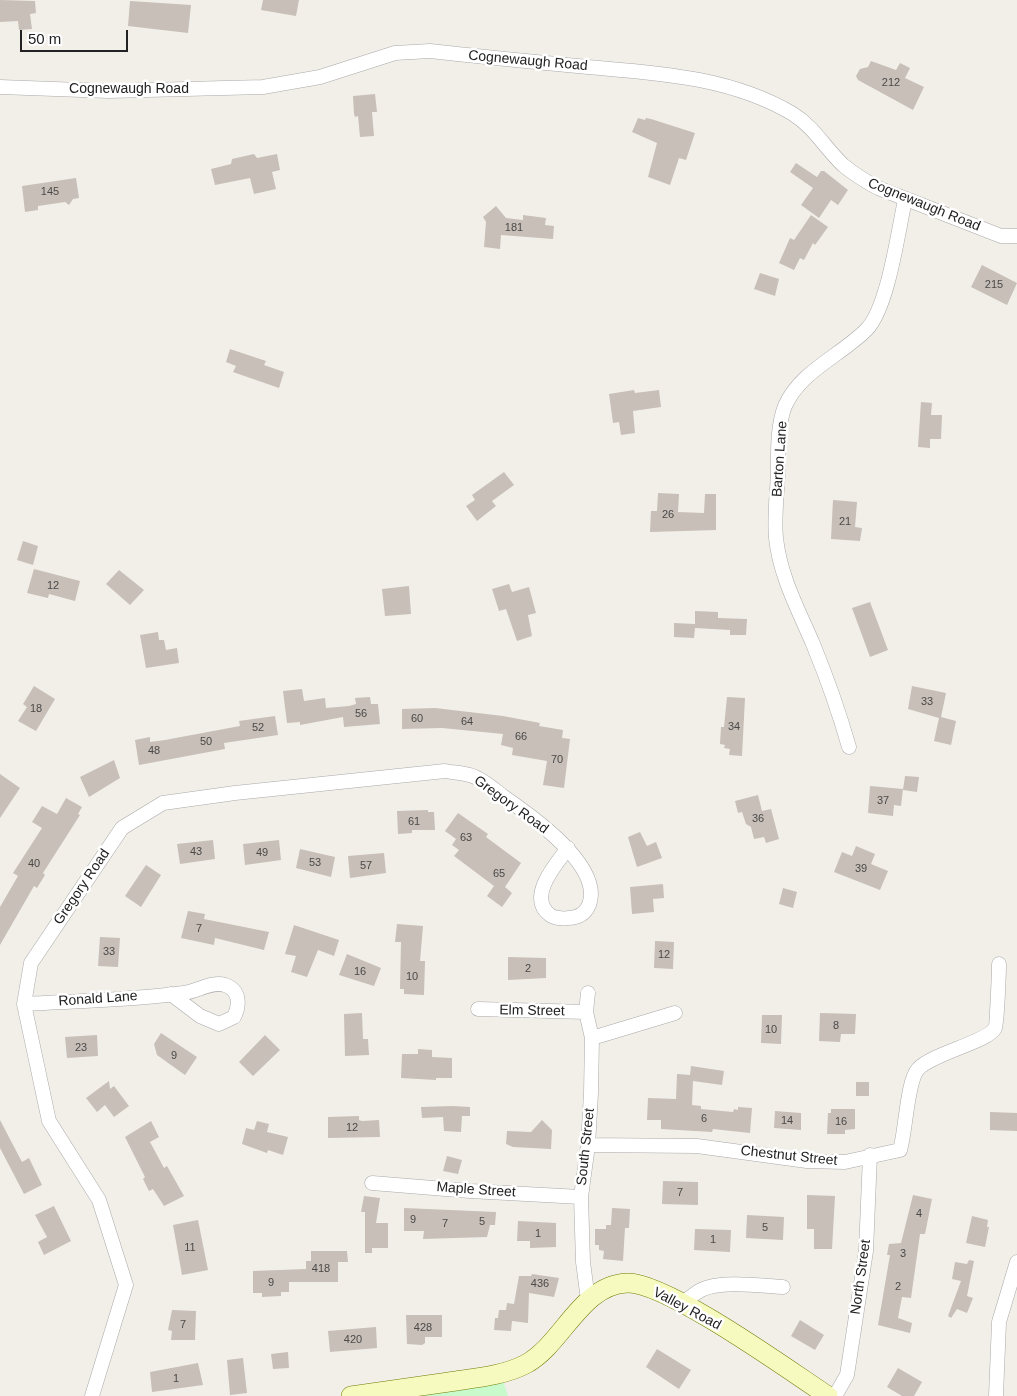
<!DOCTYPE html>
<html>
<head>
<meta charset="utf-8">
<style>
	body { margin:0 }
	#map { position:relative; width:1017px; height:1396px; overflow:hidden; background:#f2efe9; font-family:Arial,sans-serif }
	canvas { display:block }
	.scale { position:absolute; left:20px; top:30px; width:108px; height:22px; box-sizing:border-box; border:2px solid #222; border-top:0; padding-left:6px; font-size:15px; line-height:18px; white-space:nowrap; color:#222; -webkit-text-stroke:4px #fff; paint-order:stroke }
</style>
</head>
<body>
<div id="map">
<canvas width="1017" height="1396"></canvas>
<div class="scale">50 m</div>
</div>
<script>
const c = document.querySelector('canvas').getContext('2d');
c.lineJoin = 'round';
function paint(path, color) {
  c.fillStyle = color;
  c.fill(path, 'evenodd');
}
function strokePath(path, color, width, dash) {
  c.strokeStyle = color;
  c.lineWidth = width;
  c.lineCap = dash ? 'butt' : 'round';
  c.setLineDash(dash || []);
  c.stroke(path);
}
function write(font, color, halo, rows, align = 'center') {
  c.font = font + ' Arial,sans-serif';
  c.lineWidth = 5;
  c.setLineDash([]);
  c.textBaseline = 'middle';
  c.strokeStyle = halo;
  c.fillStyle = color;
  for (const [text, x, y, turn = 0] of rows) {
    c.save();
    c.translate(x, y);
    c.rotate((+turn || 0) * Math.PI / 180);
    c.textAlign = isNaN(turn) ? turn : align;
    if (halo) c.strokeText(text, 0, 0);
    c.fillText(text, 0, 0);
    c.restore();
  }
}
const park = new Path2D(`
	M503,1381L508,1396H394Z`);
const building = new Path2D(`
	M0,0L35,1L36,13L30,14L32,29L19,30L18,21L0,22Z
	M263,0H299L296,16L261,10Z
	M130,1L191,5L188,33L128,26Z
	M871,61L896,70L900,63L910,68L905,78L924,87L913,110L858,80L856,76L860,69L868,67Z
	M375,94L377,112H372L374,136L360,137L358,116L355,117L354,114L353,96Z
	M638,118L645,120L646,118L651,119L695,133L686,160L679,158L670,185L648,177L657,143L632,132Z
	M254,154L257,158L277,154L280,170L272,172L276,189L254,194L250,178L215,185L211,169L231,164L232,159Z
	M796,163L817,177L821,171H824L848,190L838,205L831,200L819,218L801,205L813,188L790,172Z
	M76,178L79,198L73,199L69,205L65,202L38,206V210L25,212L22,186Z
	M496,206L506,218L523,220V215L546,218L545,225L554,226L553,239L501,235L500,249L484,247L486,222L483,217Z
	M811,215L828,227L815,245L813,243L804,260L800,258L794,270L779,263L790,238L794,240Z
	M982,265L1017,283L1007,305L971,287Z
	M760,273L779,279L775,296L754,289Z
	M230,349L266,361L264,365L284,372L279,388L233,372L236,366L226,362Z
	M634,390L635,393L659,390L661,407L633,411L635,433L621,435L619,422L613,423L609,394Z
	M921,402L932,403L931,415H942L941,439H930V448L918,447Z
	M504,472L514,485L492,501L496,506L477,521L466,506L475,500L472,495Z
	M658,493L679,494L678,512L704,513L705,494H716V530L650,532L651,511H657Z
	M833,500L857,502L855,527L862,528L860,541L831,539Z
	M23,541L38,546L33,565L17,560Z
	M34,569L80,581L75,601L49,594L48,598L27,593Z
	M119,570L144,590L130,605L106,584Z
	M509,584L512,592L529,587L536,613L528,615L532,636L517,641L506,609L499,611L492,589Z
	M409,586L411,614L385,616L382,589Z
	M870,602L888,650L870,657L852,608Z
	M695,611L718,612V618L747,619L746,635H730V630L695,628L694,638L674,637V623L695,624Z
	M158,632L159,640H164L166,650L177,648L179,663L146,668L140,635Z
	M34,686L55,699L36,731L18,721L27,707L23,704Z
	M912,686L946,693L941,717L956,721L951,745L934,741L939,718L908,709Z
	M302,689L304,701L325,698L326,708L349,706L356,704L355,698L370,697L371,704H378L380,724L344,727L343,717L300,725V722L287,723L283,691Z
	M727,697L745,698L742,756L729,755L730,749L724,748L725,745L720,744L721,727H724Z
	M435,708L503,716L540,723L539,726L563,730L562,738L570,739L564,788L543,785L547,761L512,755L513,748L501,745L503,734L442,728L402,729V709Z
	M275,716L278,735L224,743L225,749L139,765L135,740L150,737V742L165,740L240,726L239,721Z
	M114,760L120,778L89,797L80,777Z
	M0,774L20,788L0,818Z
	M905,776L919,777L917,792L903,790Z
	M870,786L903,789L901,806L894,805L893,816L868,813Z
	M758,795L762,811L771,809L779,839L766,843L764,837L754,839L751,827L746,824L742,812L738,813L735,801Z
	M66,798L82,807L78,814L80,815L43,873L45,875L37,888L34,886L0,945V907L18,876L13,873L42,828L32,822L42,806L57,814Z
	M428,810V812H434L435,830H412V833L398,834L397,811Z
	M458,813L488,834L486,837L521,863L505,887L512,893L502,907L487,896L494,886L454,856L459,850L452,845L456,839L445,831Z
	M640,832L647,846L656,842L662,858L637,867L628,837Z
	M213,840L215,859L180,864L177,844Z
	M279,840L281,860L245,865L243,844Z
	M856,846L875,854L871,864L888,871L880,890L834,872L842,852L852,856Z
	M300,849L335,857L331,877L296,868Z
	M384,853L386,873L350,878L348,856Z
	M146,865L161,875L141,907L125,896Z
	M663,884L664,898L653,899L654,912L632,914L630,887Z
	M783,888L797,892L793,908L779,904Z
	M188,911L205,914L204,919L269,932L264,950L215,938L214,945L181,938Z
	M397,924L423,926L420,961H425L424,995L404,994V989H400L401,942H395Z
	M294,925L339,940L334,956L318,950L307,977L291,972L296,956L285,954Z
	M100,937L120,938L118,967L98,966Z
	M655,941L674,942L673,969L654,968Z
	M347,954L381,968L374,986L339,975Z
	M508,957L546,958V978L508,980Z
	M362,1013L363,1039H368L369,1055L345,1056L344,1014Z
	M820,1013L856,1014L855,1034H841L840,1042L819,1041Z
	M762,1015H782L781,1044L761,1043Z
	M161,1033L197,1057L185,1075L157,1055L154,1044Z
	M97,1035L98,1056L67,1058L65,1037Z
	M265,1035L280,1050L253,1076L239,1062Z
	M418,1049L432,1050V1057L452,1058V1078H436V1080L401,1078L402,1054H418Z
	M691,1066L724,1071L722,1085L693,1081L692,1105L701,1106V1109L733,1112L734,1109L738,1110V1107L752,1108L750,1133L713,1129L712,1132L661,1129V1120H647L648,1098L676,1099L677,1074L690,1075Z
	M109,1081L110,1089L114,1086L129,1106L114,1117L105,1105L97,1112L86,1098Z
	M856,1082H869V1096H856Z
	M452,1106L470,1107V1116H462L461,1132L444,1131L443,1117L422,1118L421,1107Z
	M831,1109H855V1129L845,1130V1134H827L828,1113H831Z
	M775,1111L801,1113V1130L774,1128Z
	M990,1112L1017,1113V1131L990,1130Z
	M359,1116V1120L362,1121L379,1120L380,1137L328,1138V1117Z
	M0,1120L22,1162L29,1158L42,1185L24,1194L0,1148Z
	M542,1120L552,1130L551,1149L513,1147L506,1144L507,1131L531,1132Z
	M151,1121L159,1137L150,1142L164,1168L167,1166L184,1196L164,1206L153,1189L149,1191L143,1179L145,1177L125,1137Z
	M257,1121L269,1124L267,1132L288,1137L283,1155L268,1150L267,1153L242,1144L246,1128L254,1130Z
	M447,1156L462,1160L458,1174L443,1171Z
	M663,1181L698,1182V1205L662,1204Z
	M807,1195L835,1196L832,1249H814V1229H807Z
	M913,1195L932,1199L925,1234H920L911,1298L902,1297L898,1318L912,1323L910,1333L878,1325L890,1255H887L889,1244L901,1243Z
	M364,1196L380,1198L376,1223H388V1248H372V1253H365V1212H361Z
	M54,1206L71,1241L44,1255L38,1242L47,1237L35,1215Z
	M404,1208L496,1212L495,1225H490L487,1237L423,1239L424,1231H404Z
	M612,1208L630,1209L629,1228H625L623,1261L603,1259L604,1251L599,1250V1245H595V1229H606V1225H611Z
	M747,1215L784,1217L783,1240L746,1238Z
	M972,1216L988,1220L987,1227H989L985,1247L966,1243Z
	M198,1220L208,1270L182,1275L173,1225Z
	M518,1221L556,1223V1247L530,1248V1241H517Z
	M695,1229L731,1230L730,1252L694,1250Z
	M311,1251H347L348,1262H338V1282H289V1292H281V1296L262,1297V1293H253V1271L306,1269V1261H311Z
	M969,1260L974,1261L967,1296L973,1298L967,1313L957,1309L951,1318L948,1316L961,1281L952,1279L955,1262L967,1264Z
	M532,1274L559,1278L554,1297L529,1293L528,1323L512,1321L511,1331L494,1330L495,1318H498L499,1310H506L507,1303L514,1304L519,1276H531Z
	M172,1310L196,1311L195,1340H171L172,1331L168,1330Z
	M406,1315H442V1337H425V1343L422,1345L407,1344Z
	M800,1320L824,1335L815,1350L791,1336Z
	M376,1327L377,1348L330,1352L328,1331Z
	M657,1349L691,1370L679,1389L646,1367Z
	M288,1352L289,1368L273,1369L271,1354Z
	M243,1358L247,1393L230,1395L227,1360Z
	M198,1363L203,1385L152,1392L150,1372Z
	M898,1368L922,1382L914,1396H902L887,1387Z`);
const street = new Path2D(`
	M0,87L109,91L263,87L320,77L395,53L430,51C482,57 535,62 588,67C657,73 731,77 793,114C814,127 825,148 843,165C854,174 865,181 878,188L1001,236H1017
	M849,747C839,712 827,678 813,644C798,609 780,576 776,538C774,517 777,494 778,474C778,453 777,426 785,406C800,371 842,355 867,329C888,307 898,232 905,200
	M24,1004C77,1001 132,1000 184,993C198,991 212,981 225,985C240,990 240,1005 234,1017L219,1024L200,1016L171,994
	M478,1009L586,1012
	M592,1038L675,1013
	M588,1145L697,1146L807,1161L845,1162L900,1150C906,1130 907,1081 918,1069C933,1053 988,1042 995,1028C997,1025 999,972 999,964
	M372,1183L470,1191L581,1197
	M588,1300L583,1262L581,1197L588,1145L591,1093L592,1038L586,1012L588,993
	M682,1304C688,1299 695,1293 701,1290C721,1280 762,1286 783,1287
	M92,1396L126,1285L99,1200L49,1121L24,1004L31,963L122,828L163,803L235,793L445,771C455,773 467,773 475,777C485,781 495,790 504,797C530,815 604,866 589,905C585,914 578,918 568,918C563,919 554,918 550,915C526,897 557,863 568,848
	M835,1396L847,1375L866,1251L870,1155
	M996,1396L999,1322L1017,1262`);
const secondary = new Path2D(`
	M351,1396C384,1391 416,1387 449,1382C475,1378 503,1376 526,1364C563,1344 581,1284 628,1283C668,1283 790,1371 828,1396`);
const numberNames = [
	["212",891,83],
	["145",50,192],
	["181",514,228],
	["215",994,285],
	["26",668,515],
	["21",845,522],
	["12",53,586],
	["33",927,702],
	["18",36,709],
	["56",361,714],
	["60",417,719],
	["64",467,722],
	["34",734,727],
	["52",258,728],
	["66",521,737],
	["50",206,742],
	["48",154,751],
	["70",557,760],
	["37",883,801],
	["36",758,819],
	["61",414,822],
	["63",466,838],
	["43",196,852],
	["49",262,853],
	["53",315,863],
	["40",34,864],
	["57",366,866],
	["39",861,869],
	["65",499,874],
	["7",199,929],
	["33",109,952],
	["12",664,955],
	["2",528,969],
	["16",360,972],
	["10",412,977],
	["8",836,1026],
	["10",771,1030],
	["23",81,1048],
	["9",174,1056],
	["6",704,1119],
	["14",787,1121],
	["16",841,1122],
	["12",352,1128],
	["7",680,1193],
	["4",919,1214],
	["9",413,1220],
	["5",482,1222],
	["7",445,1224],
	["5",765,1228],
	["1",538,1234],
	["1",713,1240],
	["11",190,1248],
	["3",903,1254],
	["418",321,1269],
	["9",271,1283],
	["436",540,1284],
	["2",898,1287],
	["7",183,1325],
	["428",423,1328],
	["420",353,1340],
	["1",176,1379]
];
const streetNames = [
	["Cognewaugh Road",528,61,5],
	["Cognewaugh Road",129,89],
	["Cognewaugh Road",924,205,22],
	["Barton Lane",780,459,-86],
	["Gregory Road",511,805,36],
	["Gregory Road",82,887,-56],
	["Ronald Lane",98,999,-4],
	["Elm Street",532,1011,1],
	["South Street",586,1147,-84],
	["Chestnut Street",789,1156,6],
	["Maple Street",476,1190,4],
	["North Street",861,1277,-82],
	["Valley Road",687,1309,28]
];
paint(park, '#c8facc');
paint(building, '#c7bfb8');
strokePath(street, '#a9a9a9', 15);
strokePath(secondary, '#707d05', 20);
strokePath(street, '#fff', 14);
strokePath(secondary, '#f7fabf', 19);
write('11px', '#4b4948', null, numberNames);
write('14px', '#222', '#fff', streetNames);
</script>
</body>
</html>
